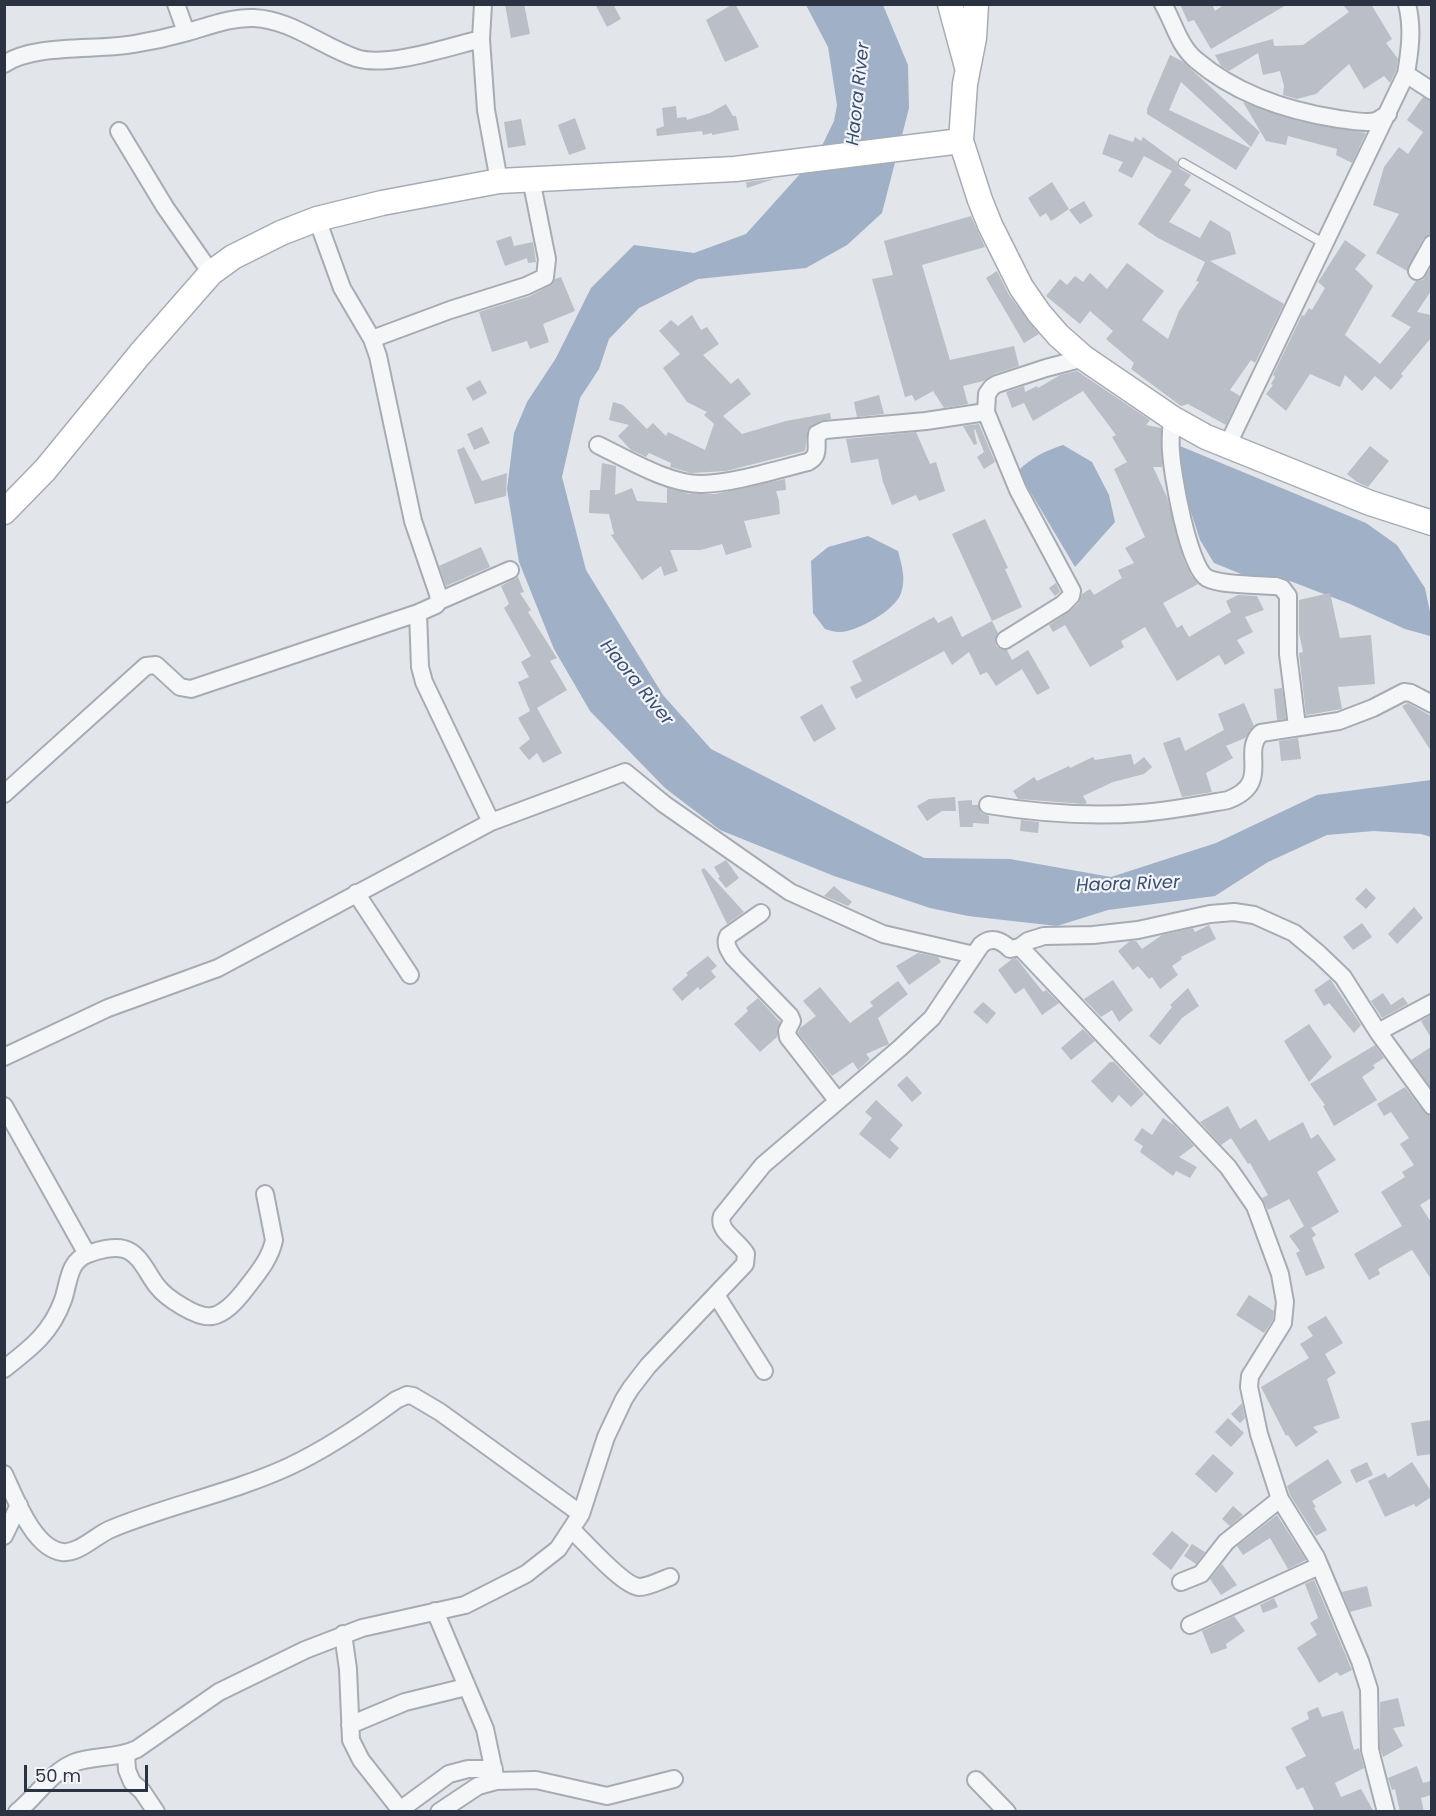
<!DOCTYPE html>
<html>
<head>
<meta charset="utf-8">
<style>
	body { margin:0 }
	#map { position:relative; width:1436px; height:1816px; overflow:hidden; background:#e2e5ea; font-family:Poppins,sans-serif }
	canvas { display:block }
	.frame { position:absolute; inset:0; border:6px solid #2b3241; pointer-events:none }
	.scale { position:absolute; left:24px; top:1765px; width:124px; height:27px; box-sizing:border-box; border:3px solid #2b3241; border-top:0; padding-left:8px; font-size:18px; line-height:21px; white-space:nowrap; color:#2b3241; -webkit-text-stroke:4px #f2f4f7; paint-order:stroke }
</style>
</head>
<body>
<div id="map">
<canvas width="1436" height="1816"></canvas>
<div class="frame"></div>
<div class="scale">50 m</div>
</div>
<script>
const c = document.querySelector('canvas').getContext('2d');
c.lineJoin = 'round';
function paint(path, color) {
  c.fillStyle = color;
  c.fill(path, 'evenodd');
}
function strokePath(path, color, width, dash) {
  c.strokeStyle = color;
  c.lineWidth = width;
  c.lineCap = dash ? 'butt' : 'round';
  c.setLineDash(dash || []);
  c.stroke(path);
}
function write(font, color, halo, rows, align = 'center') {
  c.font = font + ' Poppins,sans-serif';
  c.lineWidth = 4.5;
  c.setLineDash([]);
  c.textBaseline = 'middle';
  c.strokeStyle = halo;
  c.fillStyle = color;
  for (const [text, x, y, turn = 0] of rows) {
    c.save();
    c.translate(x, y);
    c.rotate((+turn || 0) * Math.PI / 180);
    c.textAlign = isNaN(turn) ? turn : align;
    if (halo) c.strokeText(text, 0, 0);
    c.fillText(text, 0, 0);
    c.restore();
  }
}
const water = new Path2D(`
	M806,5H883L908,65L909,108L882,213L847,245L806,268L698,279L639,308L609,339L599,369L580,398L562,477L586,570L663,695L711,749L924,858L1010,859L1111,877L1216,843L1317,795L1431,780V837L1421,834L1374,831L1327,835L1268,862L1215,896L1108,910L1057,926L968,916L930,908L834,876L720,830L665,788L590,711L554,649L519,562L507,489L514,433L527,402L556,358L591,288L634,245L694,253L746,234L818,154L834,121L837,105L828,47Z
	M1063,445L1092,462L1109,495L1115,522L1075,567L1018,471C1032,457 1045,451 1063,445Z
	M1180,446L1366,523L1397,545L1425,588L1430,612V636L1405,629L1350,604L1290,581L1251,578L1214,563L1200,540L1181,481Z
	M868,536L898,551C902,566 906,579 901,593C896,610 855,633 839,632C835,632 829,630 825,629L813,613L811,561L828,547Z`);
const building = new Path2D(`
	M505,4H524L530,34L511,38Z
	M595,4H613L621,19L607,27Z
	M733,4H735L759,47L725,62L706,20Z
	M1180,4H1212L1215,11L1225,4H1288L1211,49L1194,20L1188,22Z
	M1342,4H1371L1392,39L1386,43L1398,59L1396,71L1390,83L1384,76L1364,89L1349,64L1316,94L1297,99L1283,95L1284,86L1280,71L1263,75L1258,53L1229,71L1221,66L1215,55L1273,39L1274,46L1303,45L1349,12Z
	M1170,55L1182,61L1260,132L1251,147L1181,82L1169,110L1250,148L1236,170L1147,114V109Z
	M1423,97L1431,101V234L1423,239L1407,271L1376,253L1399,214L1373,205L1384,167L1399,147L1408,154L1423,132L1407,120Z
	M1243,102L1298,121L1366,133L1352,163L1336,155L1337,149L1288,136L1286,145L1266,141Z
	M726,104L733,116H736L739,130L712,135V133L703,135L702,131L657,136L656,129L664,126L662,108L676,106L677,118L686,117L687,120L710,113Z
	M575,118L586,149L569,155L558,125Z
	M521,119L526,145L508,148L504,122Z
	M1109,134L1133,142L1135,137L1141,141L1143,137L1177,162L1179,168L1191,175L1184,185L1191,190L1169,222L1200,238L1210,220L1230,232L1236,254L1210,261L1284,304L1255,363L1251,360L1230,390L1240,396L1226,425L1188,404L1181,406L1131,369L1134,363L1106,339L1113,331L1090,311L1080,324L1046,296L1060,279L1067,285L1075,276L1083,282L1090,273L1107,289L1127,263L1164,291L1142,320L1168,339L1179,311L1199,282L1196,281L1205,262L1158,238L1138,224L1172,171L1144,156L1132,178L1118,171L1123,162L1102,154Z
	M774,179L747,188L746,182Z
	M1052,182L1069,209L1051,221L1046,213L1040,217L1028,198Z
	M1084,201L1093,216L1080,224L1069,210Z
	M971,216L985,247L922,265L950,360L1014,346L1019,366L994,374L983,381L963,386L968,404L944,408L933,391L915,401L912,395L905,397L872,279L893,275L884,241Z
	M511,236L514,246L533,242L536,262L528,263L527,258L505,266L496,241Z
	M1345,240L1366,255L1355,269L1373,286L1345,335L1380,364L1411,327L1391,316L1416,281L1423,280L1431,267V291L1417,312L1431,315L1430,339L1401,374L1403,376L1391,390L1375,376L1362,391L1345,375L1340,387L1310,374L1286,411L1266,394L1273,385L1271,384L1275,377L1273,375L1302,315L1304,316L1309,308L1312,310L1325,288L1318,282Z
	M997,271L1009,295L1039,334L1024,343L986,278Z
	M561,277L575,311L543,324L549,342L530,349L527,341L492,352L479,312L530,296L549,286L555,279Z
	M692,315L701,330L707,327L719,344L703,355L731,384L738,378L751,394L723,416L742,434L786,421L830,413L831,419L820,421L808,429L805,451L726,471L691,473L670,467L671,463L649,453L646,457L640,454L631,450L618,436L629,425L609,420L613,402L623,405L647,429L653,423L666,436L668,432L705,450L714,424L704,415L707,412L687,402L663,368L680,354L659,331L671,320L678,326Z
	M1077,371L1150,420L1146,425L1161,428L1162,467H1153L1167,497L1184,560L1191,575L1198,584L1163,603L1177,628L1182,625L1189,637L1231,612L1226,601L1238,595L1257,596L1264,610L1245,617L1253,632L1237,640L1245,653L1225,665L1219,655L1177,681L1145,627L1121,641L1124,647L1090,667L1065,625L1053,632L1049,625L1070,611L1079,603L1082,594L1090,589L1094,595L1122,578L1118,570L1134,563L1125,548L1145,537L1114,469L1127,462L1112,437L1116,435L1083,391L1033,421L1024,403L1012,408L1006,392L1024,386L1025,392L1037,386L1038,388L1060,375Z
	M480,380L487,393L473,401L466,388Z
	M879,395L884,414L857,417L854,402Z
	M979,424L995,462L984,469L977,457L984,452L975,429L974,430L977,444L974,445L963,426Z
	M482,427L490,443L474,450L467,434Z
	M916,432L930,464L936,462L945,491L919,501L916,495L892,505L883,482L878,459L851,463L846,439Z
	M1370,446L1389,461L1368,487L1357,482L1347,474Z
	M464,447L482,481L507,473L506,496L475,504L457,450Z
	M602,463L616,466L615,495L632,488L637,501L667,503V488L689,494H715L785,479L786,490L776,491L779,501L780,514L744,521L752,547L726,555L722,544L701,550H670L678,571L664,576L661,566L642,580L611,535L614,534L609,514L589,513L590,490H600Z
	M985,519L1008,568L1005,569L1022,607L992,621L952,534Z
	M481,547L490,567L446,586L439,566Z
	M518,577L524,592L520,593L531,610L528,612L557,658L550,661L567,690L537,708L562,753L543,763L537,753L529,760L519,748L530,739L518,718L530,711L518,682L529,677L521,662L531,656L504,608L509,604L501,586Z
	M1056,583L1060,592L1055,596L1049,588Z
	M1330,593L1340,638L1371,635L1375,684L1338,687L1342,709L1306,715L1299,653L1303,652L1299,633V600Z
	M952,616L962,637L992,621L998,633L995,640L996,646L1001,649L1007,650L1012,660L1028,650L1050,688L1037,695L1022,669L996,686L987,672L980,675L969,652L952,665L944,651L856,699L850,687L862,681L852,661L934,617L938,623Z
	M1282,688L1286,719L1277,720L1274,689Z
	M1244,703L1254,726L1245,738L1226,746L1233,758L1206,773L1212,792L1182,797L1163,743L1180,737L1185,751L1224,730L1218,714Z
	M1408,703L1431,716V751L1402,706Z
	M822,704L836,729L814,742L800,717Z
	M1298,738L1301,759L1281,761L1279,741Z
	M1131,754L1134,765L1144,757L1152,767L1144,774L1113,782L1083,796L1087,803L1084,804L1018,799L1013,791L1034,777L1037,781L1069,766L1070,768L1093,757L1095,760Z
	M955,797L956,811H942L927,821L917,806L929,799Z
	M972,800V805H978L981,813L989,816V824L973,823V827H960L958,801Z
	M1021,820L1039,822L1038,833L1020,831Z
	M726,860L739,878L726,888L718,878L720,877L714,867Z
	M704,868L744,912L727,924L701,870Z
	M834,886L852,902L848,906L824,896Z
	M1366,888L1376,898L1366,909L1355,899Z
	M1414,907L1423,918L1397,944L1388,934Z
	M1362,923L1372,937L1353,950L1343,937Z
	M1209,925L1216,939L1181,957L1182,959L1172,966L1178,975L1160,989L1152,977L1149,979L1138,966L1133,970L1118,951L1130,941H1136L1142,949L1162,935L1193,928L1195,932Z
	M918,953L938,957L941,962L909,985L896,966Z
	M708,956L717,966L711,971L716,977L700,990L698,987L682,1001L672,989L688,975L686,973Z
	M1016,958L1043,992L1046,990L1059,1003L1042,1015L1024,988L1015,994L998,970L1012,959Z
	M1330,979L1361,1025L1354,1033L1329,1003L1324,1006L1314,990Z
	M1113,980L1133,1010L1119,1022L1112,1010L1101,1017L1084,999Z
	M898,981L908,994L878,1018L889,1044L866,1054L870,1059L858,1070L853,1062L832,1076L798,1033L800,1028L816,1016L803,1001L820,987L850,1023L873,1006L870,1002Z
	M1188,988L1199,1006L1182,1018L1160,1045L1149,1036L1172,1007L1170,1005Z
	M1383,993L1391,1005L1403,997L1408,1004L1382,1018L1371,1001Z
	M758,998L780,1022L777,1037L760,1052L734,1024L748,1011L746,1008Z
	M983,1002L996,1013L987,1024L973,1012Z
	M1431,1015V1038L1421,1021Z
	M1309,1024L1332,1057L1309,1082L1284,1041Z
	M1083,1029L1095,1041L1071,1060L1061,1048Z
	M1375,1045L1384,1058L1373,1065L1375,1068L1362,1077L1377,1100L1334,1126L1323,1106L1325,1105L1310,1084Z
	M1431,1047V1088L1411,1060Z
	M1110,1062H1114L1144,1094L1131,1107L1119,1095L1112,1103L1091,1081Z
	M907,1076L922,1093L912,1102L897,1085Z
	M1405,1087L1424,1112L1431,1116V1198L1420,1205L1431,1222V1279L1412,1250L1378,1269L1380,1274L1369,1280L1354,1254L1402,1226L1381,1192L1405,1177L1402,1172L1414,1165L1400,1144L1409,1138L1391,1112L1384,1116L1377,1104Z
	M876,1100L903,1125L890,1140L899,1148L890,1159L859,1134L872,1118L865,1112Z
	M1228,1106L1240,1129L1256,1119L1269,1141L1303,1122L1311,1139L1318,1134L1336,1160L1317,1172L1339,1212L1311,1228L1316,1235L1312,1238L1325,1268L1306,1276L1296,1253L1300,1251L1289,1236L1304,1226L1289,1199L1268,1210L1262,1198L1268,1195L1250,1163L1248,1164L1231,1138L1221,1145L1200,1122Z
	M1163,1118L1174,1125L1194,1146L1179,1157L1197,1167L1190,1178L1176,1171L1173,1176L1140,1152L1143,1146L1134,1140L1142,1128L1152,1135Z
	M1249,1295L1274,1311L1273,1320L1264,1333L1236,1315Z
	M1326,1316L1343,1343L1325,1354L1336,1373L1327,1379L1340,1418L1313,1427L1318,1432L1296,1447L1288,1435L1286,1436L1261,1387L1309,1358L1300,1344L1313,1336L1307,1327Z
	M1242,1403L1245,1418L1240,1423L1231,1414Z
	M1228,1418L1244,1433L1231,1447L1215,1432Z
	M1431,1420V1454L1417,1456L1411,1423Z
	M1213,1454L1234,1473L1216,1493L1195,1474Z
	M1328,1459L1342,1483L1312,1501L1316,1507L1314,1508L1327,1530L1316,1536L1290,1495L1287,1486Z
	M1367,1462L1373,1475L1356,1483L1350,1470Z
	M1412,1462L1431,1491V1497L1416,1507L1414,1504L1385,1517L1368,1481L1385,1473L1388,1478Z
	M1233,1506L1243,1515L1230,1526L1222,1519Z
	M1277,1515L1306,1560L1288,1569L1270,1538L1243,1555L1237,1546Z
	M1172,1531L1189,1545L1171,1570L1152,1554Z
	M1192,1544L1205,1552L1196,1564L1184,1556Z
	M1222,1564L1237,1585L1221,1595L1210,1579Z
	M1314,1580L1352,1670L1340,1676L1337,1672L1319,1683L1297,1648L1317,1635L1310,1623L1318,1618L1305,1584Z
	M1367,1586L1372,1606L1350,1612L1342,1592Z
	M1274,1598L1278,1607L1263,1613L1260,1605Z
	M1234,1616L1245,1631L1226,1644L1227,1648L1211,1654L1202,1631Z
	M1398,1698L1405,1726L1393,1728L1403,1746L1383,1757L1380,1749V1702Z
	M1318,1707L1322,1717L1343,1711L1354,1750L1359,1748L1364,1768L1335,1783L1341,1797L1361,1789L1374,1812H1315L1303,1787L1297,1790L1285,1767L1306,1756L1291,1728L1309,1719L1307,1712Z
	M1417,1766L1423,1783L1431,1781V1795L1421,1798L1424,1812H1400L1395,1789L1392,1790L1388,1778Z`);
const lane = new Path2D(`
	M1183,163L1325,244`);
const street = new Path2D(`
	M176,4L186,32
	M483,4L481,39L486,110L499,181
	M1163,4C1174,23 1179,46 1196,60C1237,95 1287,111 1339,119C1350,120 1365,124 1376,121C1380,119 1384,116 1388,114
	M4,64C37,43 96,51 134,44C152,41 170,37 188,32C209,26 231,17 254,18C292,20 321,46 356,58C387,68 448,47 481,39
	M1406,74L1432,91
	M119,131L165,207L211,273
	M1417,271L1432,244
	M372,339L450,310L526,286L545,277L547,259L531,179
	M1172,418C1171,429 1170,440 1171,451C1172,473 1188,567 1207,578C1219,585 1261,585 1276,586L1282,588L1288,596V654L1297,726
	M1228,444L1406,74C1410,50 1413,28 1407,4
	M598,445C627,459 670,485 702,484C735,483 775,470 808,462C821,455 815,446 817,434L825,430L926,421L986,412
	M439,601L510,570
	M1005,640L1063,604L1071,596L1072,591L1018,490L986,412L987,394L992,387L997,384L1046,368L1084,358
	M4,794L146,666L156,665L180,687L191,689L418,613L436,605L439,601L438,594L413,521L378,356L372,339L342,288L317,219
	M988,805C1038,813 1091,817 1141,813C1170,811 1200,805 1228,800C1273,783 1240,752 1261,733L1339,721L1373,708L1404,692L1411,693L1432,704
	M491,822L625,772L664,804L790,892L883,934L974,955
	M356,893L410,975
	M761,913L728,936C724,944 729,950 733,957L790,1016L792,1021L787,1031L788,1037L837,1100
	M1020,947L1228,1167L1255,1206L1280,1274L1285,1302L1283,1323L1250,1376L1249,1387L1259,1434L1280,1499L1316,1557L1360,1661L1369,1689L1370,1750L1386,1812
	M1378,1032L1432,1003
	M4,1057L108,1008L218,968L491,822L424,682L420,667L418,613
	M4,1106L87,1254
	M716,1295L764,1371
	M4,1369C31,1348 51,1333 63,1300C69,1283 68,1261 88,1254C98,1250 114,1246 124,1249C140,1253 148,1275 157,1286C166,1298 198,1319 212,1316C225,1314 236,1301 244,1291C256,1275 270,1260 274,1240L265,1194
	M4,1474C15,1497 33,1548 62,1552C79,1554 96,1535 111,1529C169,1505 231,1493 288,1467C327,1449 362,1425 396,1400L407,1395L413,1396L440,1412L581,1514
	M572,1530C585,1542 623,1586 639,1587C649,1587 661,1580 670,1577
	M4,1536L19,1505
	M1181,1582L1201,1574L1226,1542L1280,1499
	M435,1611L485,1729L496,1781
	M1190,1625L1319,1566
	M343,1634L348,1669L351,1740L361,1760L402,1812
	M350,1725L405,1702L466,1687
	M126,1754L127,1770L132,1782L142,1791L156,1812
	M976,1780L1007,1812
	M400,1810L449,1774L468,1769H494
	M17,1812C37,1796 49,1774 73,1763C94,1755 117,1759 137,1749L219,1692L305,1650L362,1628L465,1605L526,1574L558,1549L581,1514L606,1437L624,1399L631,1388L648,1366L745,1264L746,1254C739,1241 717,1231 722,1216L763,1165L900,1048L932,1018L981,945C991,936 1001,940 1010,949L1020,947L1028,941L1044,936L1093,935L1138,930L1210,914L1234,912L1254,915L1294,933L1319,954L1343,977L1378,1032L1432,1106
	M439,1812L478,1786L496,1781L536,1780L607,1796L674,1779`);
const secondary = new Path2D(`
	M950,4L967,67
	M976,4L974,38L965,84L961,141L980,200L990,225L1021,287L1039,313L1058,335L1084,358L1172,418L1206,437L1370,503L1432,523
	M4,512L45,470L140,354L211,273L233,257L281,233L317,219L382,203L499,181L735,169L961,141`);
const waterNames = [
	["Haora River",859,94,-84],
	["Haora River",636,683,51],
	["Haora River",1128,885,-2]
];
paint(water, '#a0b0c7');
paint(building, '#babec6');
strokePath(lane, '#a7acb4', 11);
strokePath(street, '#a7acb4', 20);
strokePath(secondary, '#a7acb4', 27);
strokePath(lane, '#f5f6f8', 8);
strokePath(street, '#f5f6f8', 16);
strokePath(secondary, '#fff', 24);
write('italic 18px', '#384e72', '#f2f4f7', waterNames);
</script>
</body>
</html>
